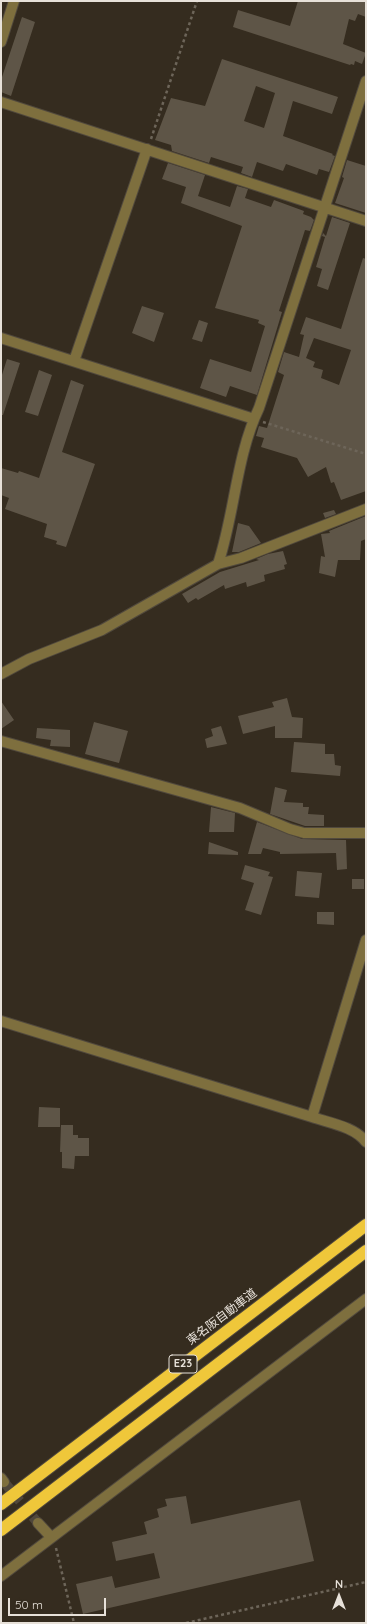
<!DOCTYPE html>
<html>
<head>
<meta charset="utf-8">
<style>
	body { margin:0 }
	#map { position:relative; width:367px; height:1624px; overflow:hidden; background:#352c1f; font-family:Quicksand,sans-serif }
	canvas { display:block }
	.frame { position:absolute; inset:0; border:2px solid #e7e1d9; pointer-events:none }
	.north { position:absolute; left:319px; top:1576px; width:40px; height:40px; -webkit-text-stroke:3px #352c1f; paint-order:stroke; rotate:0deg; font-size:11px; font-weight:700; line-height:16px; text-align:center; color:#e7e1d9 }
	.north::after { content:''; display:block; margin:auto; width:14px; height:18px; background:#e7e1d9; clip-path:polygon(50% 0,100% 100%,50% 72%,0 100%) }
	.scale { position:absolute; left:8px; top:1598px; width:98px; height:18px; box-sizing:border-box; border:2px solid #e7e1d9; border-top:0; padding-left:5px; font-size:12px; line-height:14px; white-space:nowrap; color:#e7e1d9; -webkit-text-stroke:3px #352c1f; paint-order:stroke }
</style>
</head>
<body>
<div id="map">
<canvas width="367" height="1624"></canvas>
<div class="frame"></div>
<div class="north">N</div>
<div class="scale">50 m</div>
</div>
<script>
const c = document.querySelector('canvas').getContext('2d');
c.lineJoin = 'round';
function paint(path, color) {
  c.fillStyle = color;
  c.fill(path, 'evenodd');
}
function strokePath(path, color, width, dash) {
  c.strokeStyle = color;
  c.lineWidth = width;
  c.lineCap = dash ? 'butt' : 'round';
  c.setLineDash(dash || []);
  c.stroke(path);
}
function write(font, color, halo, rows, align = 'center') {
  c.font = font + ' Quicksand,"Noto Sans JP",sans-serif';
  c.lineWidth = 3;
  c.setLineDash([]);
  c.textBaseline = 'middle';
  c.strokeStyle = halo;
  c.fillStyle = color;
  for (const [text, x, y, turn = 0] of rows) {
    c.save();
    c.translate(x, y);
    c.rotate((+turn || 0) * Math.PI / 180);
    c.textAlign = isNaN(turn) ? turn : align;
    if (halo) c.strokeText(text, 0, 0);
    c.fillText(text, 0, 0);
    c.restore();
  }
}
const building = new Path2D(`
	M298,1H366V17L358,14L355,21L349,19L343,44L366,53L362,64L355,61L354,65L351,64L350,65L233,27L238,10L290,26Z
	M22,17L35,22L11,96L1,92V80Z
	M222,59L338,97L332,114L293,101L283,136L333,154L332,155L335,156L329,172L319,169L317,175L286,164L283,171L257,162L252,177L241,173L243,167L211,157L209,163L172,151L171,145L155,140L171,98L205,106ZM256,86L275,93L264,128L244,121Z
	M347,160L366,166V213L335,203L344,178L342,177Z
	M168,163L205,175L198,196L230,207L237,186L248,189L245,198L271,207L274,200L304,211L303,214L311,217L314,220L310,231L305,230L279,311L282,312L257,395L230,386L226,397L200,388L210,359L251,372L265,326L258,323L259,320L215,308L242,226L181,203L186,187L162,179Z
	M332,217L350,223L328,290L317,286L322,269L316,267L325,237L322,236L323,233L326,236Z
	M363,258L366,259V491L341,500L334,482L331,483L326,467L308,477L297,458L261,447L264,438L256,436L259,426L267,428L284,375L278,372L284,352L299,357L304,335L300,334L306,317L341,329ZM314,338L351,350L339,385L321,378L323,370L313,367L315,362L306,358Z
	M142,306L164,313L154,342L132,333Z
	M199,320L208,323L202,342L192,339Z
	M7,359L20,363L3,415H1V378Z
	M39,370L52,375L38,416L25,412Z
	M71,380L84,385L62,452L95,464L66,547L56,544L57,541L44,537L47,524L5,509L9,498L1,495V468L18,473L19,471L39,478Z
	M334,510L336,514L325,518L323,513Z
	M366,516V539L361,541L360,560H338L335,577L319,573L321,556L325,557L321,534L330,533L329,531Z
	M238,523L249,526L261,543L239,552H232Z
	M283,551L287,564L284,565L285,569L264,575L265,581L247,587L246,582L225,589L224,585L198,600L196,598L188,603L182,594L220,572L259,560L256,559L268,554Z
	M287,698L292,717L303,718L302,738H275V726L243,734L238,716L274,707L272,702Z
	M1,701L14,720L1,729Z
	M94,722L128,731L119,763L85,754Z
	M221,726L227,744L207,748L205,739L213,736L211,729Z
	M37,728L70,730V747L50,746L51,740L36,738Z
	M294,742L325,744V754H334L335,765L341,766L340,776L291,772Z
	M275,787L287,790L284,802L303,803V807H309L308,814L324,815V826H305L270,814Z
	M211,807L235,813L234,832H209Z
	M257,822L302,839L346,840L347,869L337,870L336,853L280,854V852L263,848L261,854H248Z
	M209,842L238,852V855L208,854Z
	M245,865L270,872L268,876L273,877L261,915L245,910L254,883L241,879Z
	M297,871L322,873L319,898L295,896Z
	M352,879H364V889H352Z
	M317,912H334V925L317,924Z
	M39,1107L60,1108V1127H38Z
	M61,1125H73V1135H78V1138H89V1156H75L74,1169L62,1168V1152H60Z
	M186,1496L191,1524L300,1500L314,1561L83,1614L76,1584L112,1576L115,1588L160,1578L154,1553L116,1561L112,1542L147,1534L144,1522L159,1517L157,1509L167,1506L165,1499Z`);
const minorTunnel = new Path2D(`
	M4,1482L38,1523`);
const path = new Path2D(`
	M151,139L197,1
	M263,422L366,454
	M56,1548L74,1623
	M186,1623L366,1582`);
const minor = new Path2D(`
	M1,42L14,1
	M1,102L366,221
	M1,338L254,419
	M74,361L147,149
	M218,564C235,513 236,456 259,408L366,81
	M1,674L29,659L102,630L218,564L241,558L366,509
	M1,741L240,808L290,829L304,833H366
	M1,1021L312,1117C330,1123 355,1127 366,1142
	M312,1117L366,940
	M1,1478L4,1482
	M38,1523L51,1537
	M1,1576L366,1299`);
const highway = new Path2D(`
	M1,1504L366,1225
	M1,1530L366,1251`);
const shields = [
	[183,1364,28]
];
const shieldNames = [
	["E23",183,1364]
];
const streetNames = [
	["東名阪自動車道",222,1317,-37]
];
paint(building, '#5e5547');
strokePath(minorTunnel, '#50473b', 10, [10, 5]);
strokePath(minor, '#51493d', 12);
strokePath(highway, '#51493d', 14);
strokePath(path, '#6d6559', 2.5, [3, 3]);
strokePath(minor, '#7e6f3e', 10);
strokePath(highway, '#efc73a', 12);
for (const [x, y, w] of shields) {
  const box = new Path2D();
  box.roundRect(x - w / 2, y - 9, w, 18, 3);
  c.fillStyle = '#352c1f';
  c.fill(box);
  strokePath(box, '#e7e1d9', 1);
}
write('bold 11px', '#e7e1d9', null, shieldNames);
write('12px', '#e7e1d9', '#352c1f', streetNames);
</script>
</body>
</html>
